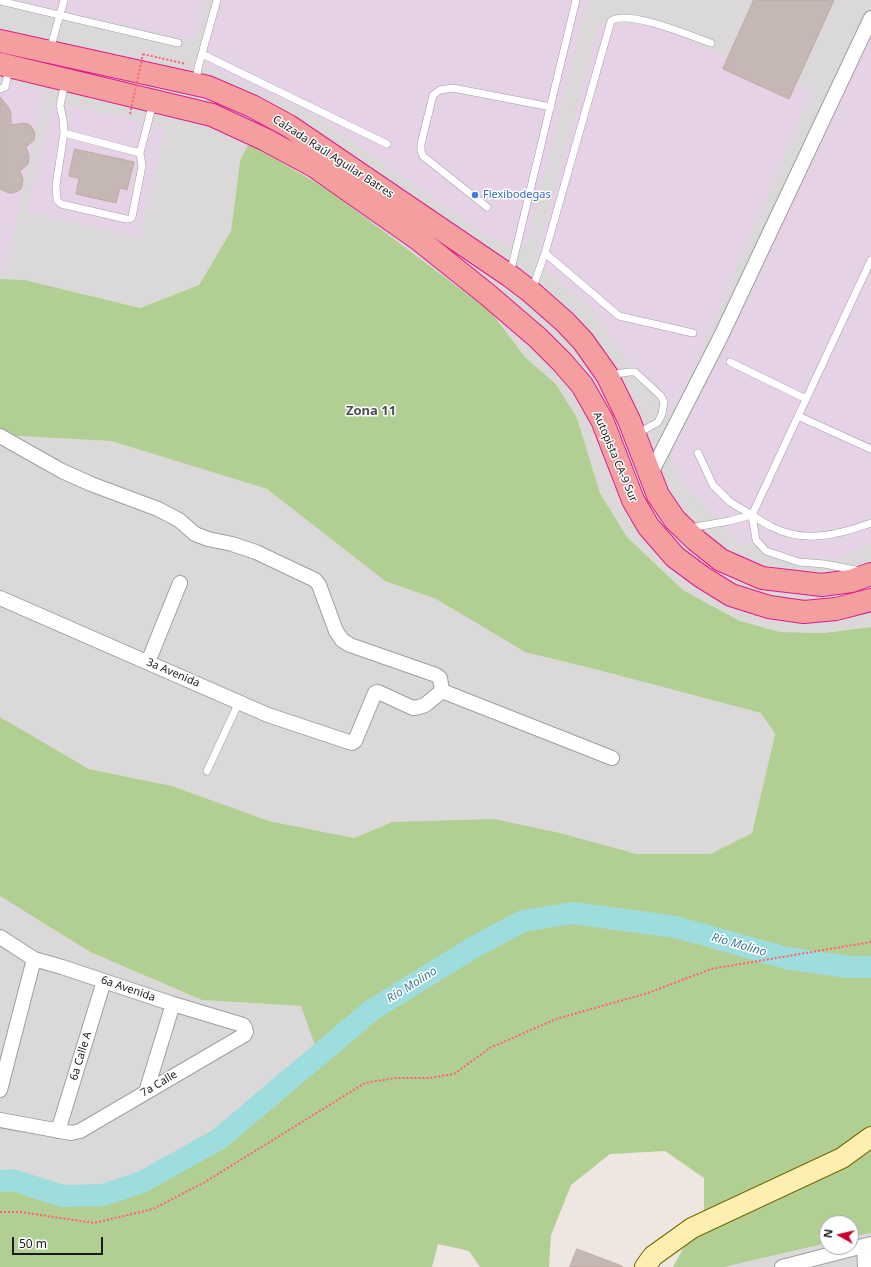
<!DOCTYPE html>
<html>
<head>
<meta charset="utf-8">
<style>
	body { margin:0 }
	#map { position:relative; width:871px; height:1267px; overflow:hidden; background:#eee6e0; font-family:"Noto Sans",sans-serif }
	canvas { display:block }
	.north { position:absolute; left:819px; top:1215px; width:40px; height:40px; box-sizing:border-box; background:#fff; border:1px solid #a4a4a4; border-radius:50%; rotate:278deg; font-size:11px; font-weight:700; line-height:16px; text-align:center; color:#1b1b1b }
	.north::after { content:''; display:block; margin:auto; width:14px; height:18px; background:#c7002c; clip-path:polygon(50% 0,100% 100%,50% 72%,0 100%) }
	.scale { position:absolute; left:12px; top:1237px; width:91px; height:18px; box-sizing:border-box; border:2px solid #1b1b1b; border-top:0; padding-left:5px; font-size:12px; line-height:14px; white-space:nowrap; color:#1b1b1b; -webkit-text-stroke:3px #fff; paint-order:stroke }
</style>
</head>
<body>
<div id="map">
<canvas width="871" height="1267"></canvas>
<div class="north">N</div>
<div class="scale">50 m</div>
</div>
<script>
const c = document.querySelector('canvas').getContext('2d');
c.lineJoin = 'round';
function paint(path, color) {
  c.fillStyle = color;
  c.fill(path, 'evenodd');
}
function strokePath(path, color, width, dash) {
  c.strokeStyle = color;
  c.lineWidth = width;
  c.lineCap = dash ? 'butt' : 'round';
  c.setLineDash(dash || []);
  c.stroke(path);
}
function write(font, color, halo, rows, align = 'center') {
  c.font = font + ' "Noto Sans",sans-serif';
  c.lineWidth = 3;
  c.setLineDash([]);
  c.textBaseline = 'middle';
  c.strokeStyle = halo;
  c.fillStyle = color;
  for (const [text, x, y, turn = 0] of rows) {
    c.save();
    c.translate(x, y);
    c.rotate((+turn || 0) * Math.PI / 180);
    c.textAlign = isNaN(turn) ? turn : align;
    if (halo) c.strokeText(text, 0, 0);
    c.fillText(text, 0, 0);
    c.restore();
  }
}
const residential = new Path2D(`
	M0,0H871V627L824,633L780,632L740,621L683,590L627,537L600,493L577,418L556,384L525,357L491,312L330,191L250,143L240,161L231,231L199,285L140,308L25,280L0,279Z
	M0,435L111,441L267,489L385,581L436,599L525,652L602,671L761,713L775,734L752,833L710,854H637L560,833L392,822L354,838L269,821L172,786L89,769L0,717Z
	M0,896L90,952L202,1000L301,1006L320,1060L233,1126L117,1190L23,1192L0,1185Z
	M871,1233V1267H724L827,1243V1247H851V1237Z`);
const industrial = new Path2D(`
	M9,0H204L195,41Z
	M216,0H587L525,250L493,240L321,119L203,65Z
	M649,23L811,92L671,422L592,308L535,261L600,24Z
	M871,37V544L838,559L785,557L737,541L701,501L685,486L669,454Z
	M0,80L45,91L5,269L0,268Z
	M53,101L165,128L139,237L27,211Z`);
const forest = new Path2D(`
	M249,143L330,191L491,312L525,357L556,384L577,418L600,493L627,537L683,590L740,621L780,632L824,633L871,627V1233L851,1237V1223H827V1243L724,1267H673L704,1210V1178L665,1151L610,1154L571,1185L551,1235L549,1267H480L469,1251L438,1244L432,1267H0V1185L23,1192L117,1190L233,1126L320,1060L301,1006L202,1000L90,952L0,896V717L89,769L172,786L269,821L354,838L392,822L494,819L560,833L637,854H710L752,833L775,734L761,713L602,671L525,652L436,599L385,581L267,489L111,441L0,435V279L25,280L140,308L199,285L231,231L240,161Z`);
const river = new Path2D(`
	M0,1181L12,1180L63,1196L103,1195L142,1182L219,1139L372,1010L474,947L523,921L573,913L676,927L786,958L848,967H871`);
const building = new Path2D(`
	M754,0H834L789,99L723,69Z
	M0,97L9,108L11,113V125L24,123L28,124L31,126L35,133L34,140L26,147L29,156L28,164L20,171L23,179L22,187L20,190L13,193H9L0,189Z
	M75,149L134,162L127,190L120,188L116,203L76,194L79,178L69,176Z
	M577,1249L622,1266V1267H570Z`);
const path = new Path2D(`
	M143,54L186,64
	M0,1212H20L94,1223L153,1209L205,1182L365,1083L395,1078H429L454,1074L490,1048L556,1019L648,993L711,969L871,942`);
const service = new Path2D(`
	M0,1L178,43
	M50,50L64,0
	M202,54L387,144
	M196,83L198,68L217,0
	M0,89L5,87L9,69
	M64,133L140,153L142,166L132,217L130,219H126L61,204L57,200L56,185L64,133L63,119L60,106L65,82
	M140,153L153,103
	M487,207L423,156L421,151V144L433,95L440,90L453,88L551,107
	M545,253L619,316L693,333
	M871,260L752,515C758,519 764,523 770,526C803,544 838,535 871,523
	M510,274L576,0
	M532,290L545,253L611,21C627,9 691,36 711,43
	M730,362L806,399
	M609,375L629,372H635L661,396L664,402L662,414L658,422L637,434
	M798,416L871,449
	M698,453L713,485L730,502L752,515L756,540L766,551L799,562L824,564L861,571
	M690,528L729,521L752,515
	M207,771L239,702`);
const minor = new Path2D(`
	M0,436L62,471L91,484L158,509L179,520L195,534L208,539L232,544L256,552L315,580L319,585L336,631L342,640L350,645L436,675L440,678L442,691
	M650,475L721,336L871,18
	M0,598L268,715L352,743L355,741L375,693L378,692L413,708L419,707L425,705L442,691
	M148,662L180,583
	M442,691L612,758
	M0,937L34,959L62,967L173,1004L243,1025L245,1028L246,1032L244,1035L80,1131L71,1133L0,1120
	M0,1090L34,959
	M146,1092L173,1004
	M58,1131L104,981
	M864,1247L865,1267
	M782,1267L871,1244`);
const secondary = new Path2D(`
	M645,1267L653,1256L692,1228L842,1158L871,1137`);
const trunk = new Path2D(`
	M0,41L208,87L252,106L289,126L510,276L531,292L565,322L583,341L607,375L629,420L658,495L675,520L697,541L721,560L762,578L822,585L851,581L871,574
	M0,64L212,115L264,139L314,166L418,239L488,295L538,338L562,362L582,385L602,420L633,500L648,526L675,557L702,577L731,595L769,607L804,612L836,609L871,600`);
const pathBridge = new Path2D(`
	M130,114L143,54`);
const markers = [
	[475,195,4,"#3f7fe0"]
];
const streetNames = [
	["Calzada Raúl Aguilar Batres",333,157,33],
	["Autopista CA-9 Sur",615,457,67],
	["3a Avenida",173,673,23],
	["6a Avenida",128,989,19],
	["6a Calle A",81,1056,-73],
	["7a Calle",159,1084,-31]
];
const shopNames = [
	["Flexibodegas",483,195]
];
const waterNames = [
	["Río Molino",739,945,16],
	["Río Molino",412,985,-32]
];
const quarterNames = [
	["Zona 11",371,411]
];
paint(residential, '#dad8d9');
paint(industrial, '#e6d2e7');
paint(forest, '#b2cf93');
strokePath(river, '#9edddd', 22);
paint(building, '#c5b7b4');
strokePath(building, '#c0a9a2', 1);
strokePath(service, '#9f9f9f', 8);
strokePath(minor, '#9f9f9f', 16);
strokePath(secondary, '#746701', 22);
strokePath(trunk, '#dc1d89', 24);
strokePath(path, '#ff6073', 2, [2, 2]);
strokePath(service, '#fff', 7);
strokePath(minor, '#fff', 14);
strokePath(secondary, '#fcefb0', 20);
strokePath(trunk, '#f49ea0', 22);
strokePath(pathBridge, '#ff6073', 2, [2, 2]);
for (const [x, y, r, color] of markers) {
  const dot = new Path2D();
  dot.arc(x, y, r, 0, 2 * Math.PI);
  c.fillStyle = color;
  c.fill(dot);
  strokePath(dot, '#fff', 1.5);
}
write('11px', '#1b1b1b', '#fff', streetNames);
write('11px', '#366cbe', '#fff', shopNames, 'left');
write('italic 12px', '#3d7e96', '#fff', waterNames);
write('bold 13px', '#4e4e4e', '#fff', quarterNames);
</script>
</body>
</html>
